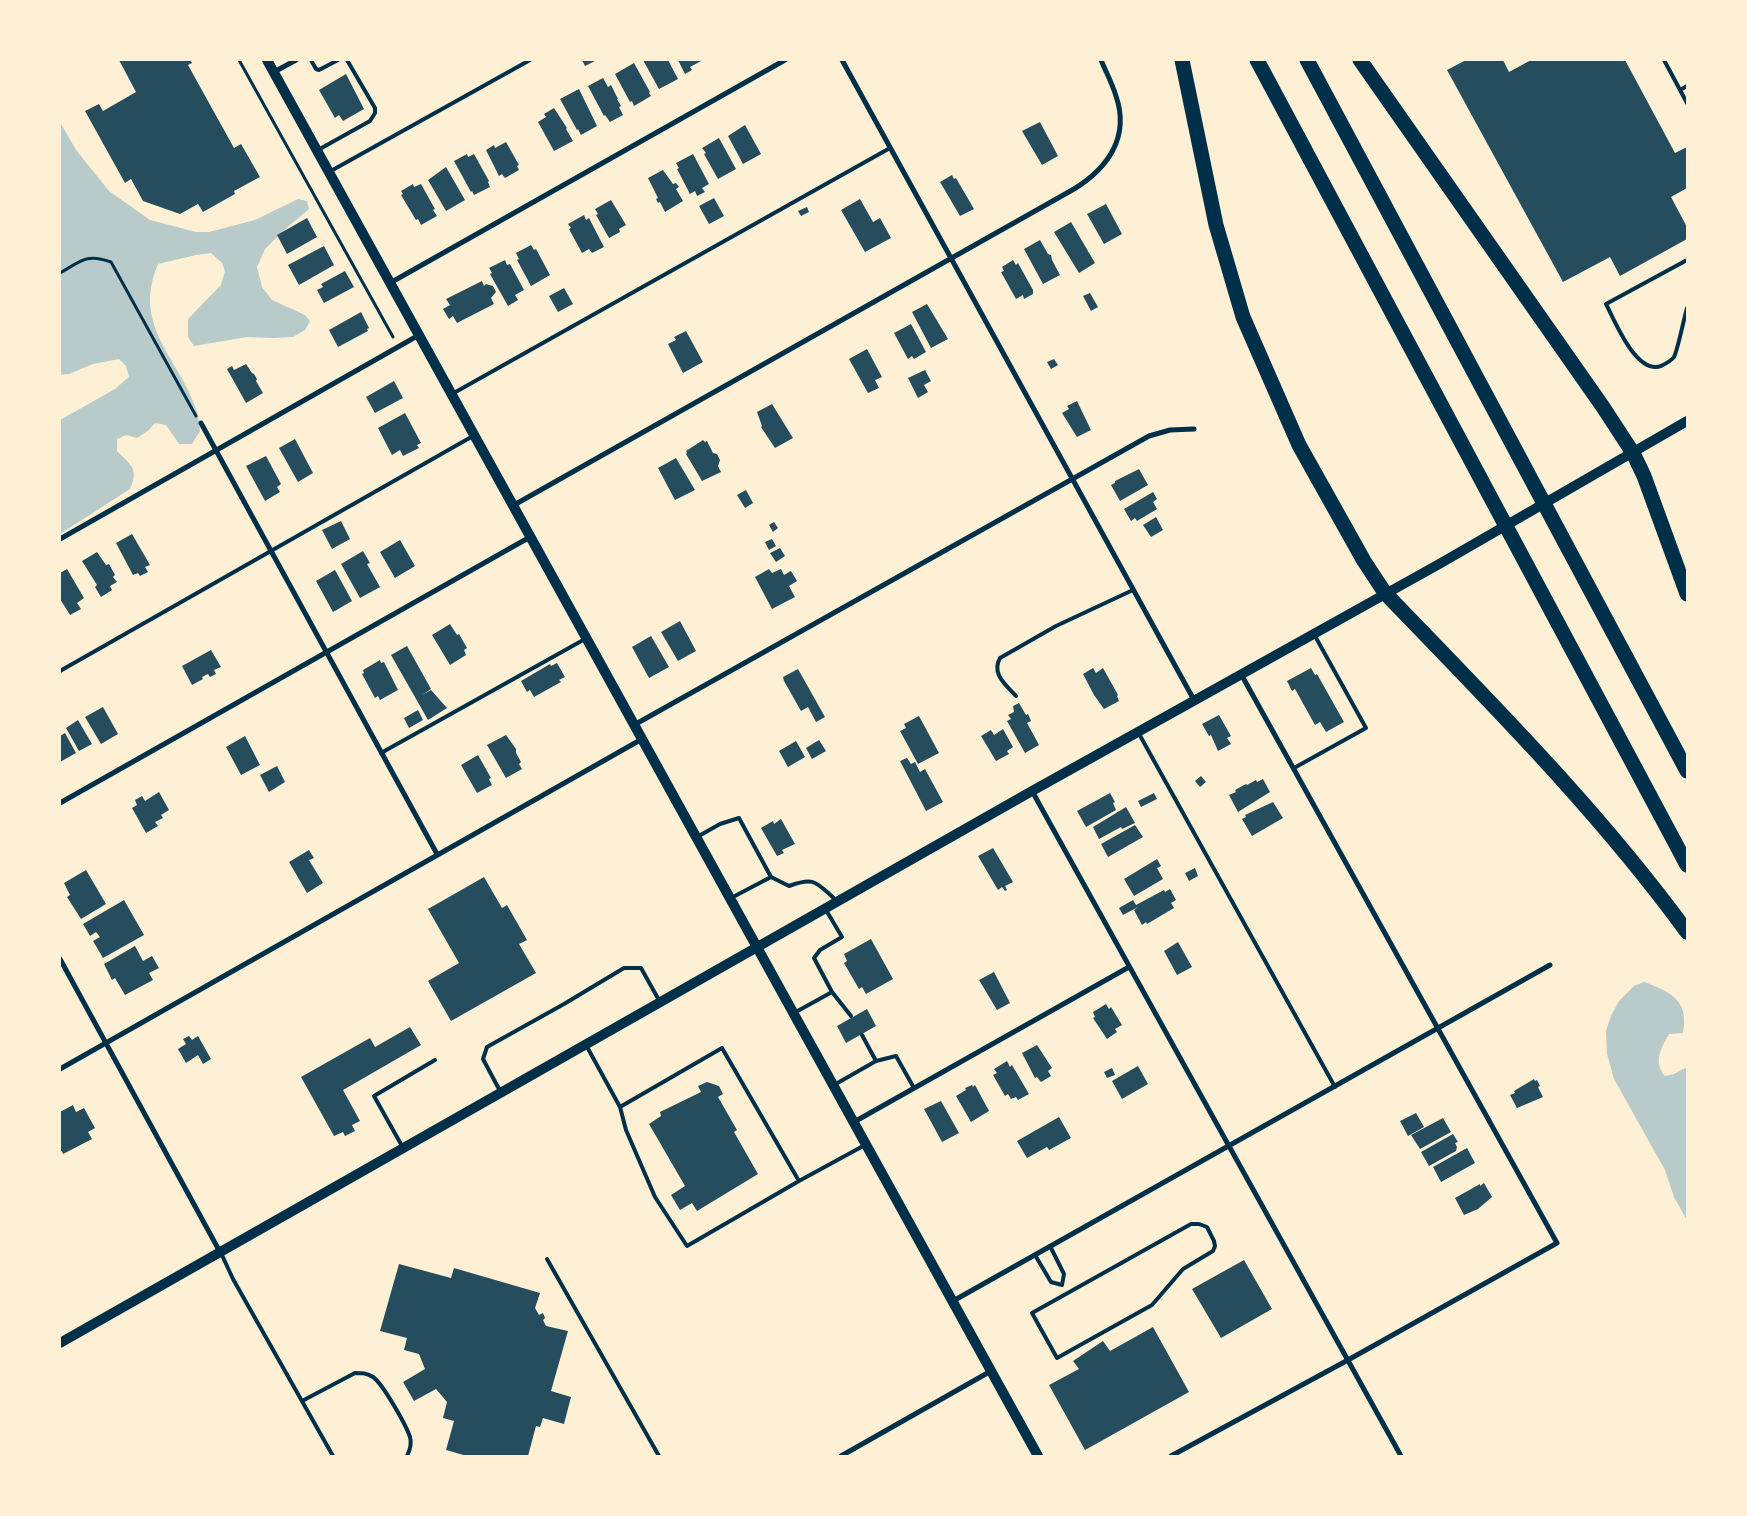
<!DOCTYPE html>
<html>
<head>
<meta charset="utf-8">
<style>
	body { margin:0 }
	#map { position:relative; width:1747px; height:1516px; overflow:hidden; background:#fdf0d5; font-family:"PT Sans",sans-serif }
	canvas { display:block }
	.frame { position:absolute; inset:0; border:61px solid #fdf0d5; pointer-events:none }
</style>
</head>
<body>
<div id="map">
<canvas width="1747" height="1516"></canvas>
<div class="frame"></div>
</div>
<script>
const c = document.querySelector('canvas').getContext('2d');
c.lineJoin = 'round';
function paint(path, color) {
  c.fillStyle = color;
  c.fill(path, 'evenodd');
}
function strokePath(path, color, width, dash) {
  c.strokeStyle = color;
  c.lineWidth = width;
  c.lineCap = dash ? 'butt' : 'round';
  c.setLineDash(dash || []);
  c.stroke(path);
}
const green = new Path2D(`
	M60,122L76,150L109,191L150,220L196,232H209L255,220L298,199L307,201L309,209L283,231L265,249L257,267L262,287L272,300L305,315L310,321L305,330L293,337L273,338L247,337L194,346L188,337V319L221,285L225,271L222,263L211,253L196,255L158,264C131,327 180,358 197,412C199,417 199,424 200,431L192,444H179L166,425L155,423L149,430L137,438L126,435L117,439V451C131,465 139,469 130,489L60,534V420L115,389L129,377L126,366L119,359L93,364L69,374L60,375Z
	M1644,982C1671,992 1689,1000 1683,1033L1669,1034C1661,1048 1653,1062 1665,1076L1674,1074L1687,1067V1220L1674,1197L1665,1170L1614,1079L1607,1054L1606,1031L1611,1016L1619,1001L1634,986Z`);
const building = new Path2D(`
	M119,60H190L192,63L188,65L234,148L241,144L260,177L234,191L235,194L203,212L198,204L180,214L143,201L131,179L125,183L85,111L99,104L103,111L136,92Z
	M582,60H597L585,66Z
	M643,60H668L678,79L659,89Z
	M678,60H703L690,67L692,70L685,74Z
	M1466,60H1503L1509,72L1531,60H1625L1675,153L1687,147V188L1671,197L1687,227V239L1620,276L1610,257L1563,282L1447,70Z
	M634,63L650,92L649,93L651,96L634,106L632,101L630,102L615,74Z
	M346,74L364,109L343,121L339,115L335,118L319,90Z
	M603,78L608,87L611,85L618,99H617L621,106L619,107L623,115L610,122L605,115L604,116L588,86Z
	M579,89L597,126L581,135L578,129L577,130L560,99Z
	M554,108L567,128L566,129L573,141L554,151L538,122L546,117L544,114Z
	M1040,122L1058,156L1042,165L1022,131Z
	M745,125L761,154L743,164L728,136Z
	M719,138L736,169L718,179L704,154L706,153L702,148Z
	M506,142L519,165L517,166L519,170L505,178L502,174L499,176L486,150L494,145L495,148Z
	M467,154L468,157L474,154L489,181L488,182L490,187L474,195L472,191L471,192L454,161Z
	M693,154L709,184L702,188L705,192L697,196L695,191L690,194L677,169L679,168L676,163Z
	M446,167L465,200L446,211L428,180Z
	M663,170L673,184L676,183L679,187L676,189L683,201L665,212L660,202L658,203L656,199L658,198L648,178Z
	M952,175L954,179L956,178L974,209L960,216L940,182Z
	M413,184L414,187L421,184L435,209L433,210L437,216L421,225L418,219L416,220L401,195L403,194L401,191Z
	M714,198L724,216L709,224L699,206Z
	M860,199L873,222L880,218L891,238L865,252L841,210Z
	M611,200L626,225L619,229L620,232L609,238L596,215L598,214L595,209Z
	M1106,204L1122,234L1104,244L1087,214Z
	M807,207L809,212L801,216L798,211Z
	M584,215L586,220L589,218L604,247L592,253L589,249L582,253L569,229L571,228L568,224Z
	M307,218L317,237L287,254L277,235Z
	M1071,222L1095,263L1079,273L1054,232Z
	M1040,240L1048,254L1051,255L1052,260L1060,275L1043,284L1024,249Z
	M531,245L534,250L536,249L550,275L531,286L517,260L519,259L516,253Z
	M324,246L334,265L299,285L288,265Z
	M505,260L507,265L510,264L524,290L515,295L518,300L508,306L490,274L492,273L489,268Z
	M1013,260L1016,265L1018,263L1033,290V294L1024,299L1023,295L1016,299L1001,272L1004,271L1002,267Z
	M345,271L354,287L324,303L317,290L323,287L321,284Z
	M482,281L484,286L486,284L493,286L496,292L491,298L494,304L457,323L453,316L449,319L443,309L450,305L446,299Z
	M564,288L573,304L558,312L549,296Z
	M1090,293L1098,307L1091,311L1083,296Z
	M927,304L948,339L931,348L912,312Z
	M361,312L369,328L367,329L368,331L338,347L329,330Z
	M911,324L926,352L914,359L912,356L908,359L894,333Z
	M686,331L703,362L683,373L668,344L676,340L674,337Z
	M867,349L882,377L875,380L879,388L868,393L849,359Z
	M1054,359L1058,365L1051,369L1047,362Z
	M246,364L252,373L254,374L257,379L256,381L263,393L246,403L227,369L232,366L234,370Z
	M925,370L931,381L924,385L928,392L918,398L908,378Z
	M394,381L403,398L375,413L366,397Z
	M1077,401L1091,430L1077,437L1062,413L1069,409L1067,406Z
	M772,404L793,438L775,448L761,427L762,426L757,412Z
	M405,413L421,443L417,445L419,448L403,456L400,450L392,455L378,428Z
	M295,439L313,473L298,482L279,448Z
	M703,440L705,442L707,441L713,453L717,454L720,460L718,466L721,472L702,481L686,454L687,453L686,451Z
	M266,456L281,484L277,487L280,492L265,501L246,466Z
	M676,458L695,490L675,500L658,468Z
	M1139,469L1148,485L1120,501L1111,485L1115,483V481Z
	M746,490L753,503L745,508L737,495Z
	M1153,492L1157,499L1153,502L1157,509L1137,521L1135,518L1131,521L1124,509Z
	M1156,517L1163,530L1151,537L1143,525Z
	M341,521L350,539L332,549L322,530Z
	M774,522L778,528L773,532L769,525Z
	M132,534L150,565L145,567L148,572L140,576L138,573L133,575L116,543Z
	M772,539L776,546L769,550L765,542Z
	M400,540L415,566L395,578L380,552Z
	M780,548L785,556L776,562L770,553Z
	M363,551L370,563L367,564L380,587L360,598L341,564Z
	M97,552L106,565L109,564L115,575L113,577L117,582L110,586L112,590L101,597L95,587L97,585L82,561Z
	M67,569L84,598L77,603L81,609L70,615L60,599V573Z
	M769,569L772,573L781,569L784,575L791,571L797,581L789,586L795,597L772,609L755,577Z
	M335,570L352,601L333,612L316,581Z
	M680,621L696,651L678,661L661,632Z
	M450,624L457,635L459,634L467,648L464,650L466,655L450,665L432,635Z
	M651,636L669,667L649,678L632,647Z
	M407,646L431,689L422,695L431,690L447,708L428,720L391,655Z
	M211,650L221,667L214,670L216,674L210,677L208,674L202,677L203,679L192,685L182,666Z
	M380,660L381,663L384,662L398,690L380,700L378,696L375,698L362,674L364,673L363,670Z
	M557,663L565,677L559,680L561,682L534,697L530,690L527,692L521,681L550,664L551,666Z
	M1093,668L1096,673L1103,668L1118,695L1117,696L1119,701L1104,709L1094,695L1083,674Z
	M1311,668L1315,675L1317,674L1344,722L1326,732L1320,722L1315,725L1295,689L1292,691L1287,681Z
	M798,669L825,717L816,722L808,707L801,711L784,681L783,677Z
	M1019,703L1026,715L1028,714L1031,721L1027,723L1039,745L1025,753L1007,721L1011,719L1008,715L1014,712L1013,706Z
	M103,707L118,734L101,744L85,717Z
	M418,710L423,720L409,728L404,718Z
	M1219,715L1231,736L1227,738L1231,744L1218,751L1211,735L1209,736L1202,724Z
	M919,716L939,753L918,764L900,731L906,728L904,724Z
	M78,720L92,744L79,751L66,728Z
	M1003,729L1013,747L1007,751L1009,754L996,761L981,736L991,730L994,735Z
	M65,733L76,753L60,762V736Z
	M506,735L516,749V753L521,762L519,764L522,769L506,778L487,745Z
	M245,736L260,765L241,775L226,747Z
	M819,740L826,751L812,759L806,748Z
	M796,741L805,757L788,767L779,751Z
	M478,755L491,778L489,779L492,785L477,793L461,765Z
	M907,758L911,764L915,762L920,772L925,769L943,802L926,811L900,761Z
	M277,766L285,782L269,792L260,775Z
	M1201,776L1206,782L1200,787L1195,781Z
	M1263,779L1270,792L1238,812L1229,795L1236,792L1235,790L1246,784L1247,785L1256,780L1257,782Z
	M159,792L169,810L161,815L163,818L155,822L158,826L146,833L132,808L137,805L135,800L142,796L145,801Z
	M1110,793L1115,802L1113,803L1116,810L1086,827L1077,811Z
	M1154,793L1157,799L1141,807L1138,801Z
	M1273,802L1283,818L1252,836L1242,819L1246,817L1245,815Z
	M1126,807L1135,823L1122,829L1121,827L1099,839L1093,827Z
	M781,819L795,844L782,850L784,853L777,856L761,828L773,821L774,824Z
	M1135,825L1143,837L1108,857L1101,844Z
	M993,848L1013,882L1005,886L1007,890L1005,891L1002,887L998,890L978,856Z
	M309,850L314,858L309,860L323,883L307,893L289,862Z
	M1157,859L1161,866L1157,868L1163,879L1134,896L1124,879Z
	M1195,868L1198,876L1189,881L1185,873Z
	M86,870L106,904L81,919L67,897L70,895L64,883Z
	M484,877L502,908L507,905L527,940L519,944L536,973L451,1021L428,981L459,963L428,909Z
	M1170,889L1176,900L1171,903L1174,908L1147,924L1146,922L1142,925L1134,910L1138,907L1123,915L1119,908L1133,900L1136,905L1164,890L1165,892Z
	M124,900L144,935L103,958L93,941L100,937L96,932L90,936L83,924Z
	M871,939L893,979L866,994L862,987L859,989L844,963L847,961L844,954Z
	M1178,942L1192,967L1177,975L1164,951Z
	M135,946L143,961L152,956L159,968L149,973L153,980L125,995L115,978L112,980L104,964Z
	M994,972L1010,1003L997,1010L979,980Z
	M1106,1004L1109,1009L1111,1007L1122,1025L1115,1029L1117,1032L1107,1039L1093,1018L1095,1017L1093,1012Z
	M867,1009L876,1026L846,1043L837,1026Z
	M410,1027L421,1045L343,1090L360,1121L352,1125L355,1131L345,1136L343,1132L334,1136L301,1077L370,1038L375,1047Z
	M189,1036L192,1040L198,1036L211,1059L203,1064L198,1055L186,1063L178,1049L186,1044L183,1039Z
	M1037,1045L1052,1068L1048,1071L1051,1076L1041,1082L1037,1077L1035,1078L1022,1053Z
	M1007,1061L1010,1067L1012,1065L1029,1094L1018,1100L1016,1097L1011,1099L1008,1094L1005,1096L993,1075L997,1073L994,1069Z
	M1138,1066L1148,1084L1122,1099L1112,1081Z
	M1112,1068L1115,1075L1107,1078L1104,1072Z
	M1534,1079L1535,1081L1537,1080L1540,1086L1538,1087L1543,1097L1517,1108L1510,1095L1515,1093L1514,1091Z
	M707,1082L719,1086L723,1094L718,1097L737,1130L734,1132L758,1174L697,1211L692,1203L680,1210L671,1195L685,1186L649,1124L661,1116L660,1112L701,1092L698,1086Z
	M972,1085L973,1087L975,1085L989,1111L971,1122L956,1096L966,1090L965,1088Z
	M941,1101L959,1133L942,1142L924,1109Z
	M73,1105L76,1112L84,1108L95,1128L88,1132L92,1139L63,1154L62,1151H60V1112Z
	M1416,1113L1424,1127L1408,1136L1400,1121Z
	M1059,1117L1071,1138L1049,1150L1047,1147L1027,1158L1017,1141Z
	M1443,1118L1451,1132L1420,1149L1411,1135Z
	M1453,1134L1458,1142L1455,1143L1457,1147L1456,1151L1429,1166L1421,1152Z
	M1467,1148L1475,1163L1441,1182L1433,1167Z
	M1484,1183L1492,1197L1478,1209L1464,1215L1455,1198L1480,1184V1186Z
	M1244,1260L1272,1309L1221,1338L1192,1289Z
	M399,1264L451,1278L454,1268L540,1293L535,1308L539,1315L543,1313L545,1318L543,1320L546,1326L568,1331L551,1391L571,1397L564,1424L543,1418L540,1427L536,1426L528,1456H467L446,1450L454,1421L443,1418L447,1402L436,1389L414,1401L403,1382L425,1369L419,1354L404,1350L407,1338L380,1331Z
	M1153,1327L1189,1392L1085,1450L1049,1385L1079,1369L1073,1361L1103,1341L1110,1351Z`);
const path = new Path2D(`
	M239,60L393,337
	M60,273C81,261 86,253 111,262L196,416`);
const service = new Path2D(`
	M311,60L316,69L319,70L338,60
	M1664,60L1687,103
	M1680,90L1687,86
	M318,150L370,121L375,113V108L347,60
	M329,172L530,60
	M1687,260L1606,304C1615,321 1636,375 1661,366C1665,364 1672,360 1674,357C1678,349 1684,318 1687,308
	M452,394L890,148
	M60,671L473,436
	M1016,696C1006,685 991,674 1000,658L1056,626L1133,590
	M1138,732L1335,1087
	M381,753L585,639
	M1294,768L1366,728L1315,636
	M697,837L720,824L739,818L771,877L789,886C816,876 816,883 836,900
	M731,898L771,877
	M826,910L842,937L820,950L814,958L832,992
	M794,1013L832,992L851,1016
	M586,1045L620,1107L626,1130L655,1197L687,1246L799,1181L722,1048L620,1107
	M876,1061L896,1056L914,1088
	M834,1085L876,1061L862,1035
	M500,1091L483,1059L487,1047L564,1004L624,968H641L660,1002
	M402,1146L374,1096L435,1060
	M799,1181L865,1145
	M1191,1224H1199L1207,1227L1214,1241L1215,1246L1213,1251L1183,1269L1152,1305L1057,1358L1032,1313Z
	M221,1253L233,1279L333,1456
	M1035,1255L1051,1282L1062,1285L1064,1274L1050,1246
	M547,1259L659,1456
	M302,1401L355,1373C362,1373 367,1373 373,1377C383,1384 406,1425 410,1437C412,1444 410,1450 407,1456`);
const minor = new Path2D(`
	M842,60L1194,700
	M274,72L296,60
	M390,283L785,60
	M201,423L437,854
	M514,505L1074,189C1108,168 1130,137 1116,96C1112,83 1106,72 1101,60
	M60,539L419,335
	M634,725L1149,436L1170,430L1194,429
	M1032,791L1401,1456
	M60,803L530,537
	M60,959L220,1252
	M60,1069L642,739
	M854,1122L1129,967
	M953,1301L1550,965
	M841,1456L991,1371
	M1171,1456L1348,1360L1557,1243L1241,674`);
const secondary = new Path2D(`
	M267,60L1038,1456
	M60,1343L1032,791L1441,563L1687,421`);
const motorway = new Path2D(`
	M1182,60L1216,225L1243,317L1299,445L1364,561L1385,593C1490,702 1598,810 1687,932
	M1257,60L1687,865
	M1307,60L1687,771
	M1360,60L1603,407L1633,453L1644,476L1687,594`);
paint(green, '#b9caca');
paint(building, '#264d5e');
strokePath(path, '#003049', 3);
strokePath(service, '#003049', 4);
strokePath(minor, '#003049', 5);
strokePath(secondary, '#003049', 10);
strokePath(motorway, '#003049', 15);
</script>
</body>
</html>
